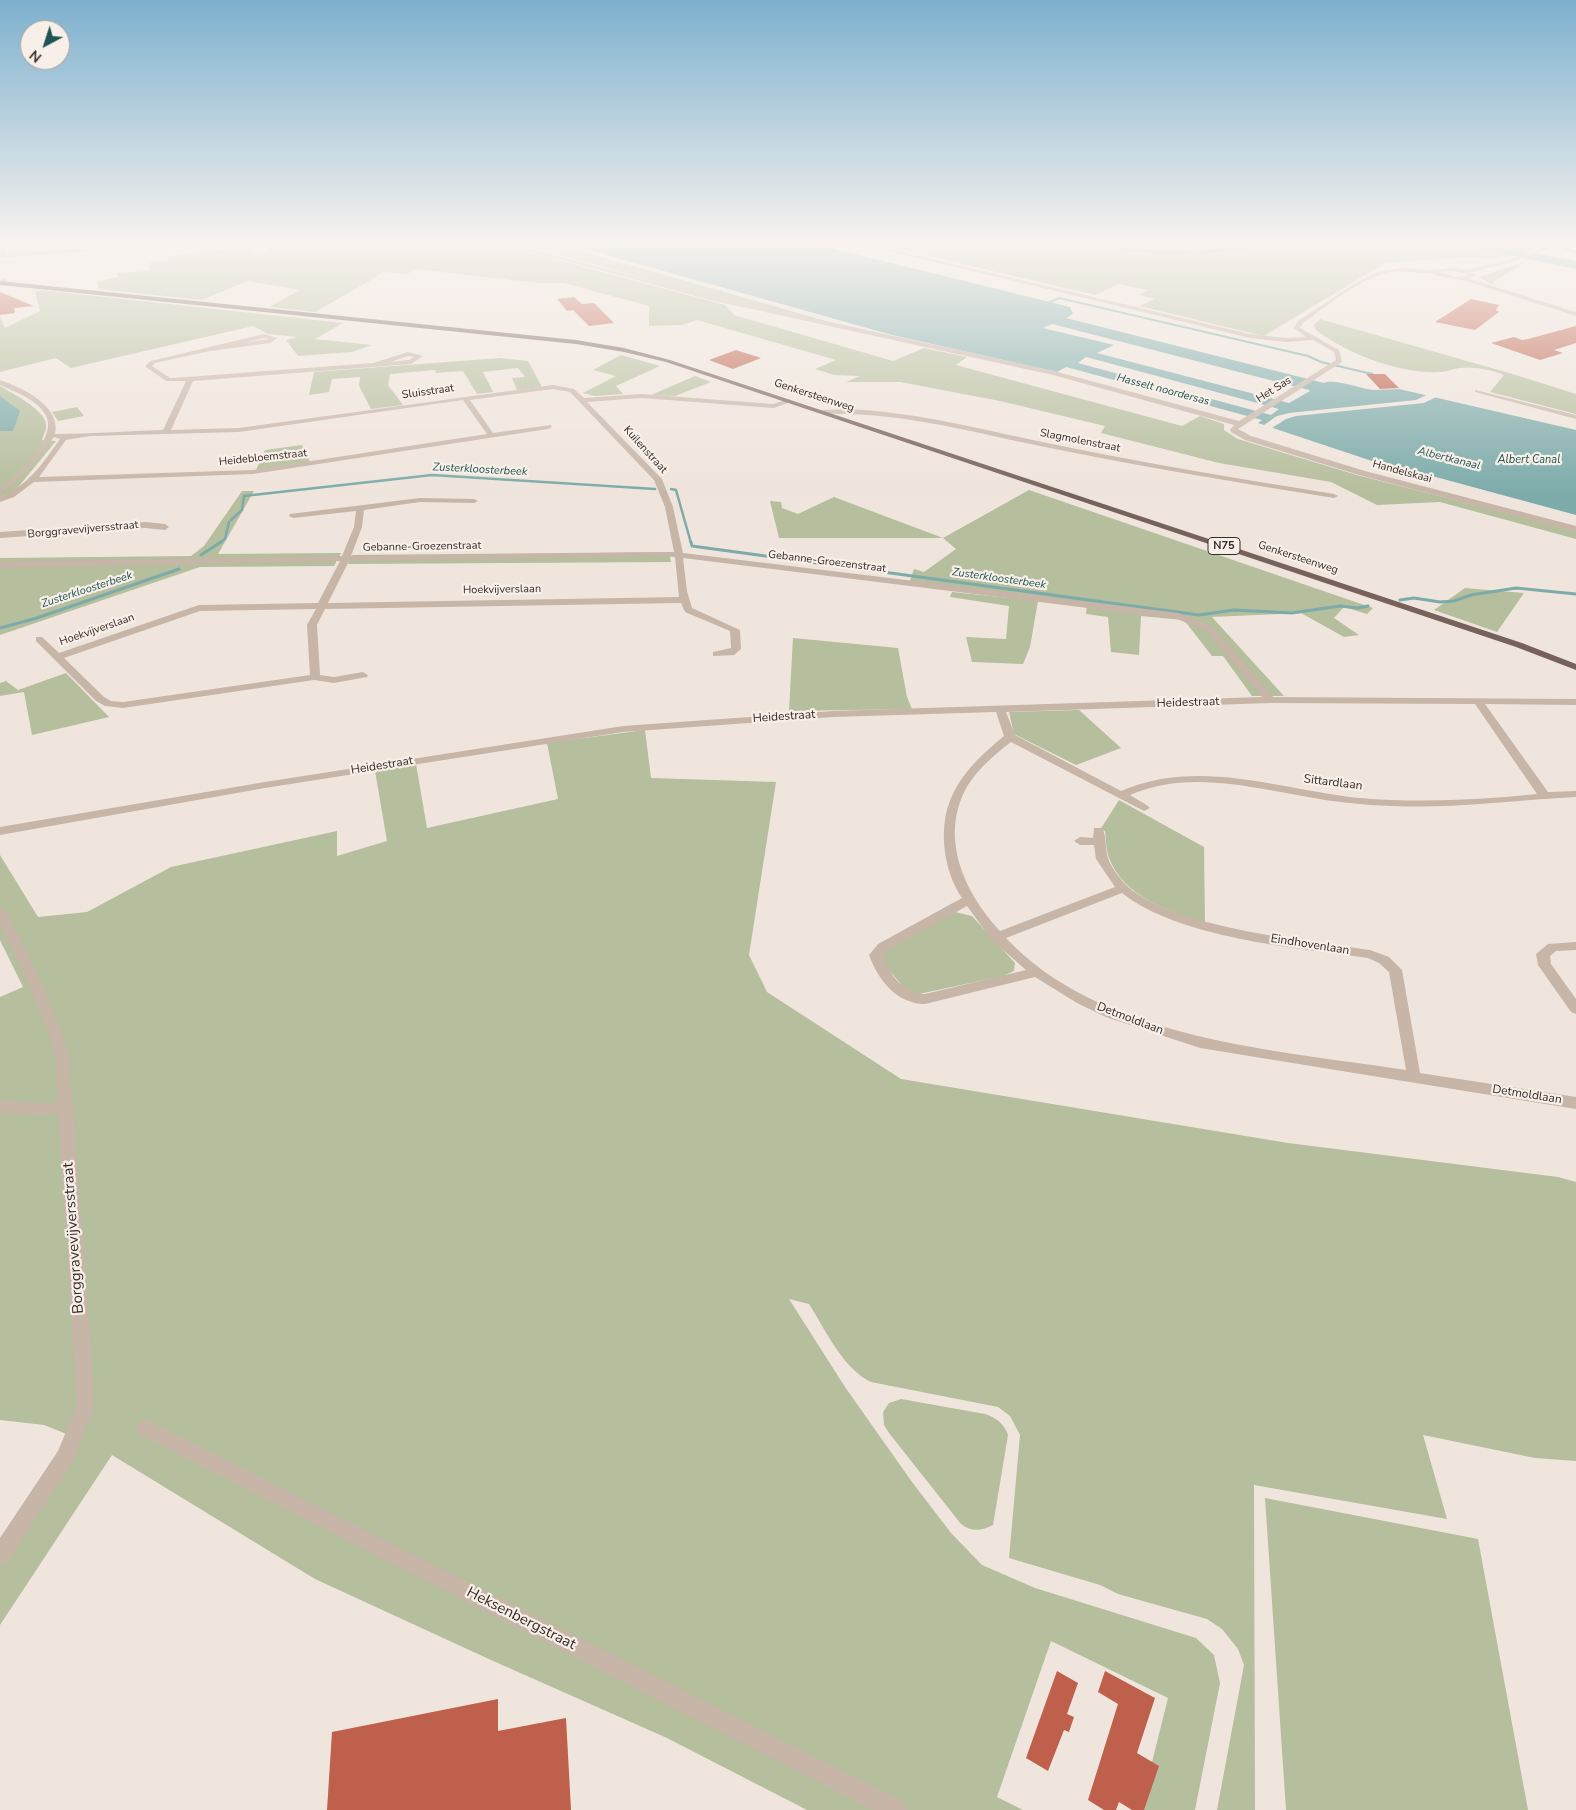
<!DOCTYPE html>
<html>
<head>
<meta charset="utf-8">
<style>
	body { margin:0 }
	#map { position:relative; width:1576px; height:1810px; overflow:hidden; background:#f0e5dc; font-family:"Nunito Sans",sans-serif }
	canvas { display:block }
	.north { position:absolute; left:20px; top:20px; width:50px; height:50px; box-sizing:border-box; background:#f8f0e8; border:1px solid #aaa19b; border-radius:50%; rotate:220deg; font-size:14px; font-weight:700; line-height:20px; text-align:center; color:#352b28 }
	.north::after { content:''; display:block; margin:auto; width:18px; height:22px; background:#205454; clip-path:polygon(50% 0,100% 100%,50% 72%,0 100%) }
</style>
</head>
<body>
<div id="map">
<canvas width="1576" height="1810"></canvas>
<div class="north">N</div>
</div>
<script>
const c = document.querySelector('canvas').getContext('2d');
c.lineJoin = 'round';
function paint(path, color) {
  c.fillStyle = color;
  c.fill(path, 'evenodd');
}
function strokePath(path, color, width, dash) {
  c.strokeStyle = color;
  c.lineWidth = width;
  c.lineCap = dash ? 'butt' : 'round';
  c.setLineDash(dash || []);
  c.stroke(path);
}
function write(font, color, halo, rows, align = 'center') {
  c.font = font + ' "Nunito Sans",sans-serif';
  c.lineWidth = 4.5;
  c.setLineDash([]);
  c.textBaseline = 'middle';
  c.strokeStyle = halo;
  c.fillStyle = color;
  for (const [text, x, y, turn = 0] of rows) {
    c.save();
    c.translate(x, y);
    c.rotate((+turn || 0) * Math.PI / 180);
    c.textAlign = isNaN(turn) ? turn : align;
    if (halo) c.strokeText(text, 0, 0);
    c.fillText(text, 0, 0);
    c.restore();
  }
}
const green = new Path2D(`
	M322,241V243L479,241L513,248L725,305L734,315L893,361L924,348L967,357L956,365L1182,426L1200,416L1224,424V430L1238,439L1357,475L1576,531V539L1440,502L1377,505L1331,482L1219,463L1101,433L1105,426L1000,401L900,382H846L860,376L834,375L815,369L836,360L697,320L682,325L649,326V306L564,283H539L415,269L407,274L382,272L378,276L315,312L269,307L300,290L247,281L202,300L99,289L97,281L118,277L117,273L149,271L151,262L168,261L169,256L247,247L253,254L267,252V248Z
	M540,241H546L847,327L693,292L527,246Z
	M864,241H1559L1499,259L1465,257L1385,263L1264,336L1139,306L1155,299L1139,295L1148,290L1119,284L1095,295Z
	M1529,257L1576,267L1533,258L1492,282L1495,283L1491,284L1479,277L1532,259Z
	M41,290L343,323L315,339L372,345L352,352L298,356L286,340L297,337L268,334L253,326L71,368L56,358L0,372V317L5,328L40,311L35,292Z
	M1320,319L1516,375L1576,394V414L1490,392L1504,375C1492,370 1473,366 1459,368C1453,369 1446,372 1440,372C1399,374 1348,354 1316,330L1314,325Z
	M621,355L660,366L616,386L623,394L595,396L583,393L616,376L593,370Z
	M500,358L528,361L542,387L517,390L512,378L525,377L518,368L483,372L493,392L477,394L463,371L436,373L435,370L390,374L388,385L403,405L371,409L359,386L360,377L332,379L329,392L309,395L314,372Z
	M695,376L711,382L675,396L651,395Z
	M0,386C12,393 45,410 46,424C47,429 43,436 42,440L56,441L15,491L0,497Z
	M77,407L84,416L58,421L52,412Z
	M302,445L310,462L256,470L265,450Z
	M1029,490L1373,608L1367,614L1344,607L1334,618L1359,635L1344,637L1301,613L1212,617L1284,696H1252L1223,656H1212L1184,620L1141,616L1139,655L1111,652L1108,617L1086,614L1087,603L910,581L914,569L924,572L956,549L943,538H779L770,501L781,502L782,508L798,514L834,497L943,538Z
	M242,491H254L218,554L341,553L334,566L200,567L0,635V558L191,556L204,546Z
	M669,552L671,562L348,564L352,555Z
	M1465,588L1524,593L1497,632L1434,610Z
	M952,592L1038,601L1030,647L1023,664L972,662L966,637L1006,639L1009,606L950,597Z
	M793,638L898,648L907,697L912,709L789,711Z
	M66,673L109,717L32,735L24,692L0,696V683L6,681L18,690Z
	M1079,710L1121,748L1076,765L1014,734L1009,712Z
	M645,730L651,778L776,782L749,955L767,992L901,1079L1288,1143L1558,1177L1576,1182V1461L1535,1458L1423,1435L1447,1519L1254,1485L1255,1810H1217L1244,1665L1238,1649L1222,1629L1207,1619L1118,1594L1100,1585L1009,1558L1020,1435L1010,1416L998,1407L871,1382C843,1369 825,1329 809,1304L789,1299L845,1387L912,1482L951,1533L982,1565L1035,1588L1196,1638L1214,1655L1220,1683L1195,1810H1140L1168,1698L1051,1641L997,1797L1023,1810H807L667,1738L491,1660L315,1579L112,1455L0,1625V1560L79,1439L44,1425L0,1420V997L23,987L0,940V855L38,917L87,912L171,867L337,831V856L387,841L375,771L416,764L427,828L558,799L547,743Z
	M1119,800L1204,847L1205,923C1169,911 1124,897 1109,858C1106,850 1106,839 1105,831L1100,830Z
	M955,912L972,916L1015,963L1014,971L1003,976L919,994L906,990L883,963V952Z
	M901,1399L985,1414C996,1418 1004,1423 1008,1435L993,1525C982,1531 971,1532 961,1524L889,1433L884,1425L883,1412L889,1403Z
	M1265,1498L1478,1539L1528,1810H1286Z`);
const water = new Path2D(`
	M557,241H802L1070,307L1073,314L1066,318L1324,383C1333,378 1362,389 1374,390C1382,390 1391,389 1399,389L1576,430V515L1410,470L1378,463L1258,423L1262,420L1081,371L1066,367L1057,372L892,335ZM1052,324L1309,390L1310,391L1289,403L1097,353L1114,345L1043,328ZM1086,357L1261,404L1279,409L1271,415L1078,363Z
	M1113,243L1133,250H1180L1193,252L1232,246H1278L1212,253L1160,254L1135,251L1127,253L1114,248L1076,249L1067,246C1072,243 1103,244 1113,243Z
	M0,396L20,411L13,431H0Z`);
const pier = new Path2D(`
	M1431,393L1440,395L1424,403L1296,416L1286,419L1269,430L1261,427L1277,416L1289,413L1416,400Z`);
const streamFar2 = new Path2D(`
	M1563,248L1576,252
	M1050,302L1059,298L1308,356L1321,362L1372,374`);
const streamFar1 = new Path2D(`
	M1368,373L1372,374
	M671,489L676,490L691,543
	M231,520L242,510L244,496L432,475L655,489
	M219,543L225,539L229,522`);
const stream = new Path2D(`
	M691,542L692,546L1199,615L1234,610L1292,613L1340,606L1358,608L1368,606
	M201,555L221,542
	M1400,600L1414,598L1440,602L1454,601L1471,595L1516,588L1576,594
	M0,628L37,618L179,569`);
const river = new Path2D(`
	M1451,241H1472L1576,261V269L1457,244Z`);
const building = new Path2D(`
	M0,292L34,306L14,308L15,313L0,315Z
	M574,297L582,304L594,303L614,323L589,326L573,310L567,311L557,299Z
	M1471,299L1499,305L1496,310L1499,312L1475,330L1435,322Z
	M1576,326V343L1554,350L1563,353L1540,360L1491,343L1514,337L1522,340L1528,339Z
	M736,350L761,358L733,369L709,360Z
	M1366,374H1385L1399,388L1380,389Z
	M1057,1671L1078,1683L1067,1714L1074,1717L1069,1732L1064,1730L1048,1771L1026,1758Z
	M1105,1671L1155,1698L1137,1753L1159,1766L1144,1810H1132L1119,1802L1116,1810H1104L1088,1800L1118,1704L1098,1692Z
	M498,1699V1731L566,1718L571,1810H327L332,1732Z`);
const street = new Path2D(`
	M4,241H10L4,253L209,241H234L0,258V250Z
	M492,241H500L711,296L1054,371L1239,421L1336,360L1334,352L1313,340L1286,342L1250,338L848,241H857L1250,334L1286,338L1306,337L1294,328L1298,321L1354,284L1377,272L1401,268L1429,270L1454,268L1467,270L1505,261L1565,241H1571L1509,263L1472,272L1475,275L1470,279L1576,312V316L1463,280L1436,276L1434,273C1420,274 1405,270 1391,272C1359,278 1329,305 1303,323L1300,328L1339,350L1342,362L1238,429L1251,436L1365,471L1576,526V532L1359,475L1245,440L1231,432L1230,430L1234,425L1053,375L710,300ZM1454,271L1468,275L1456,277L1439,272Z
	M5,278L7,281L0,284V280Z
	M264,334L278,338L270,343L210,351L155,363L152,366L170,378H174L373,363L408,352L423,356L411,364L193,381L171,430L239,428L553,385L574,389L584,398L641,394L773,404L789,399L791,400V402L774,408L641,398L587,402L662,479L673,507L683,553L1179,613L1213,627L1273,697L1576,699V705L1485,704L1548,792L1576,791V797C1514,800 1453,809 1391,806C1363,805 1335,802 1308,797C1249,787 1187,770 1130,795L1148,806L1150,808L1144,811L1011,742C995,754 979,768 968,785C938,836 964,892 1000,931L1115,887L1096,859L1094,845H1080L1074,841L1080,837L1093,838L1094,828H1102C1107,837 1105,849 1108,858C1110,865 1116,873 1120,878C1157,927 1310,941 1370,950L1389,957L1402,970L1420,1073L1576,1097V1109L1200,1048L1106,1017L1077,1003L1035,977L925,1004C897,1004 878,980 869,955L878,944L962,898C953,885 947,868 945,852C938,798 965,768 1004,736L996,712L833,717L623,732L265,788L0,835V827L265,782L623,726L833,711L1262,697L1207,631L1177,619L683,558L687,591L692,608L740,630L741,649L734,655L713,656V652L731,648L730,631L685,612L681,603L325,609L317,625L320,675L334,677L363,672L368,675L367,677L334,683L314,680L123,708L105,706L96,701L36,641V637H42L59,653L199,605L318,603L340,561L0,568V562L342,556L354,527L356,511L293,518L289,516L290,514L420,498L474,499L478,501L474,503L420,502L364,510L362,527L351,556L674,552L665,507L654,480L570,392L553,389L470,400L493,433L551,425L552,427L548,429L253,474L34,482L14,497L0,502V497C28,486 43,463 60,439L54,437L30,467L0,495V489C16,475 60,437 45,414C36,399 15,392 0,385V380C21,387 62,406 55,434C90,434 127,431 163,430L186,381H166L146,367V365L151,361ZM264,338L269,339L244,343ZM408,356L414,357L409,360L390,362ZM463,400L487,434L253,470L39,477L66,440L90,436L239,432ZM663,556L675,557L679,597L328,603L349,561ZM316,609L307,625L310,675L123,702L111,701L104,697L64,658L200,611ZM1270,703L1475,704L1537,794C1478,800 1419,803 1360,798C1280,790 1199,757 1121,791L1015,735L1006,712ZM1122,893C1178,938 1297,948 1368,958L1379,963L1389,972L1406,1070C1277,1050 1101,1040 1006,938ZM967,906L992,940L1026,970L925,994C904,994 889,974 883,956L888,950Z
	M1475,390L1576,415V419L1475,392Z
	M847,409C919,412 987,431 1057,445C1149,464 1241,479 1334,494L1338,496L1334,498C1239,483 1144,467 1050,448C974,433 900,411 822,414L818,412L822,410Z
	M145,522L165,524L169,527L165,530L145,528L0,538V532Z
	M0,907L6,911C30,958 54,1005 69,1056L95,1405L72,1463L7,1562L0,1565V1538L58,1451L77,1405L58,1112L47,1115L0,1113V1101L47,1103L58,1101L55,1056L50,1037L28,982L0,924Z
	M1576,942V950L1556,951L1550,956L1551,964L1576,999V1014L1571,1012L1538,965L1536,954L1548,944Z
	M145,1419L904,1802L907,1810H873L139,1434L136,1428L139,1422Z`);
const primary = new Path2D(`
	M0,281L576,340L624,348L670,360L1522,643L1576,664V670L1516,647L666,362L624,352L576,344L0,285Z`);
const farWaternames = [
	["Hasselt noordersas",1163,390,15],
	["Albertkanaal",1449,459,14],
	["Albert Canal",1529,460],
	["Zusterkloosterbeek",480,470,3],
	["Zusterkloosterbeek",999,579,8],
	["Zusterkloosterbeek",87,590,-18]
];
const farStreetnames = [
	["Het Sas",1274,390,-32],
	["Sluisstraat",428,392,-8],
	["Genkersteenweg",814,396,18],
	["Slagmolenstraat",1080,441,11],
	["Kuilenstraat",645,450,48],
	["Heidebloemstraat",263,458,-6],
	["Handelskaai",1402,472,15],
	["Borggravevijversstraat",83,530,-5],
	["Gebanne-Groezenstraat",422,547,-1],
	["Genkersteenweg",1298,558,18],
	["Gebanne-Groezenstraat",827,562,7],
	["Hoekvijverslaan",502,590,-1],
	["Hoekvijverslaan",97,630,-19]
];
const shields = [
	[1224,546,32]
];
const shieldNames = [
	["N75",1224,546]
];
const streetNames = [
	["Heidestraat",1188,703,-2],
	["Heidestraat",784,717,-4],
	["Heidestraat",382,766,-9],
	["Sittardlaan",1333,783,7],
	["Eindhovenlaan",1310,945,9],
	["Detmoldlaan",1130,1019,21],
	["Detmoldlaan",1527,1095,9]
];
const nearStreetnames = [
	["Borggravevijversstraat",74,1238,-94],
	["Heksenbergstraat",521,1619,27]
];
paint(green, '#b5be9d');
paint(water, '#7cabaa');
paint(pier, '#f0e5dc');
strokePath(streamFar2, '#7cabaa', 2);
strokePath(streamFar1, '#7cabaa', 2.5);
strokePath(stream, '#7cabaa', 3);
paint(river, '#7cabaa');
paint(building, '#be604c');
paint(street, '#c7b5a8');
paint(primary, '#76625a');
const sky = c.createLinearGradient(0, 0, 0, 494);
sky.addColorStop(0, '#7db0cf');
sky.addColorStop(0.49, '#f8f3ef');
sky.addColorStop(1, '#f8f3ef00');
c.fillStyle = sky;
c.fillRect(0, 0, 1576, 494);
write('italic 11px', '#205454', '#f8f0e8', farWaternames);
write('11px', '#352b28', '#f8f0e8', farStreetnames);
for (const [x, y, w] of shields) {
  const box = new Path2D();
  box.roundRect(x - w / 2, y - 8.5, w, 17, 4);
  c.fillStyle = '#f8f0e8';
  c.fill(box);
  strokePath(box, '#352b28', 1);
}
write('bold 11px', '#352b28', null, shieldNames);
write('12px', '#352b28', '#f8f0e8', streetNames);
write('15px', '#352b28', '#f8f0e8', nearStreetnames);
</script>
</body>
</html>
